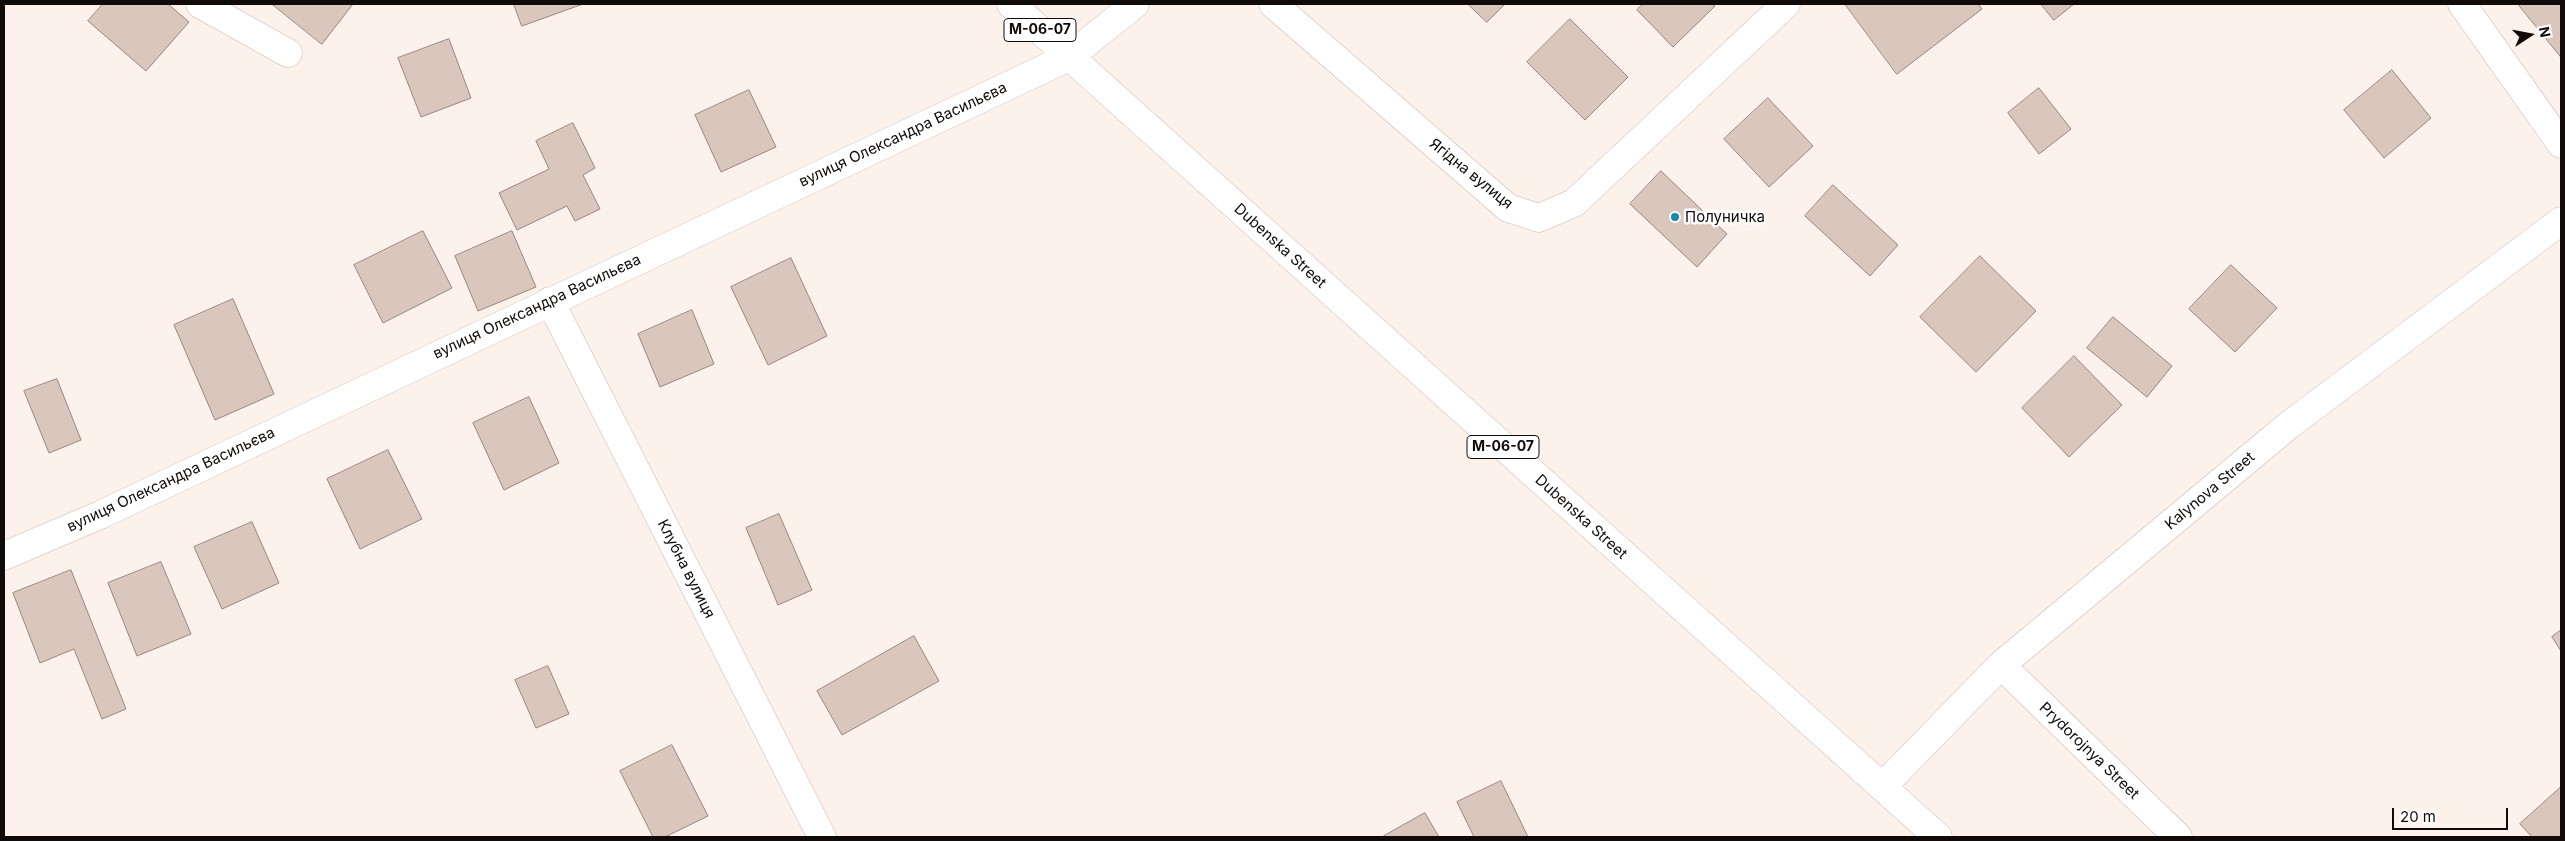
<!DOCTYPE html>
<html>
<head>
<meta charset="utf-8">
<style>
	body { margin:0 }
	#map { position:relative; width:2565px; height:841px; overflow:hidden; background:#fdf1ec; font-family:Inter,sans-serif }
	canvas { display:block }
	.frame { position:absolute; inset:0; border:5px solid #100a08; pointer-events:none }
	.north { position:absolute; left:2505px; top:10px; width:50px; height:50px; -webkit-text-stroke:4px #fff; paint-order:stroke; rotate:79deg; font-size:14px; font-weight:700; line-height:20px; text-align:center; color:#100a08 }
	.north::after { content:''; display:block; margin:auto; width:18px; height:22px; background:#100a08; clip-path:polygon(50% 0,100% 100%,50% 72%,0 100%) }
	.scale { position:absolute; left:2392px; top:808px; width:116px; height:22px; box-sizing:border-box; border:2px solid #100a08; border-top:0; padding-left:6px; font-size:15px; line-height:18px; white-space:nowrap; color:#100a08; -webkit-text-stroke:4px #fff; paint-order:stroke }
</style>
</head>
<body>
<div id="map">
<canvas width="2565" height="841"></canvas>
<div class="frame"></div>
<div class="north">N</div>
<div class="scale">20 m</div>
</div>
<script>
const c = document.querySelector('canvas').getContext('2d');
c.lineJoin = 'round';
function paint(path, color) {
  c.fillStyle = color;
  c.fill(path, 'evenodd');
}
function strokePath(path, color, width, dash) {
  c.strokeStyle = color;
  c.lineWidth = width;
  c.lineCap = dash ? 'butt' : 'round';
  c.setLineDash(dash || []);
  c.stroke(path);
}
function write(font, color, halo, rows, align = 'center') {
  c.font = font + ' Inter,sans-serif';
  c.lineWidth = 5;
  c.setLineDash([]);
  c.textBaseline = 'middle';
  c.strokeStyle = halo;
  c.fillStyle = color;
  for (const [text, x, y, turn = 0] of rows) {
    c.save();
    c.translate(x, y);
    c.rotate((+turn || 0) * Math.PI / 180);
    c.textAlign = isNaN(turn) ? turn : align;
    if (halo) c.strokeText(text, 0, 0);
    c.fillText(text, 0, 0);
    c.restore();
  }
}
const building = new Path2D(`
	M103,4H168L189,22L146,71L88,21Z
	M272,4H353L322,44Z
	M514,4H583L522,26Z
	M1468,4H1505L1487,22Z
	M1643,4H1712L1715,6L1673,47L1637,10Z
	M1845,4H1978L1982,9L1897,74Z
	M2041,4H2074L2054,20Z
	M2518,4H2561V57Z
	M1570,19L1628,77L1585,120L1527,62Z
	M449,39L471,98L421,117L398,58Z
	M2392,70L2431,118L2384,158L2344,110Z
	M2039,88L2071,129L2039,154L2008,113Z
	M749,90L776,147L721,172L695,115Z
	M1768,98L1813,146L1769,187L1724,139Z
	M573,123L595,168L583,175L600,209L575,221L567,206L517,230L499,193L549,169L536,141Z
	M1661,171L1727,234L1697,267L1630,204Z
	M1833,185L1898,245L1870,276L1805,216Z
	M423,231L452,288L383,323L354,265Z
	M512,231L536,287L478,311L455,256Z
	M1980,256L2036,311L1976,372L1920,317Z
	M791,258L827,336L768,365L731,287Z
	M2231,265L2277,308L2235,352L2189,309Z
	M233,299L274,394L215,420L174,325Z
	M692,310L714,364L660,387L638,334Z
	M2113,317L2172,366L2147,397L2087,348Z
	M2074,356L2122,405L2069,457L2022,408Z
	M57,379L81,440L49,453L24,391Z
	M529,397L559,463L504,490L473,423Z
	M388,450L422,519L360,549L327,479Z
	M779,514L812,590L778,605L746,528Z
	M252,522L279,583L222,609L194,547Z
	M161,562L191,634L137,656L108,583Z
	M71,570L126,709L102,719L74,649L40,663L13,593Z
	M2561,630V651L2552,637Z
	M914,636L939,681L842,735L817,691Z
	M548,666L569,714L536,728L515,680Z
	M672,745L708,816L665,837H653L620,771Z
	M1501,781L1528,837H1474L1457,802Z
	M2561,787V837H2532L2520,824Z
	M1425,813L1439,837H1382Z`);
const street = new Path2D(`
	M200,4L288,53
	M1273,4L1508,208L1539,218L1574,203L1786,4
	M2462,4L2561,144
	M550,301L822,837
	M4,556L100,515L1069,57L1135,4
	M2001,665L2178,837
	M1882,787L2001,665L2289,425L2561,221`);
const primary = new Path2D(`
	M1011,4L1938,837`);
const markers = [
	[1675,217,5,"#1389ad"]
];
const shields = [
	[1040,30,72],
	[1503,447,72]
];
const shieldNames = [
	["М-06-07",1040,30],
	["М-06-07",1503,447]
];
const streetNames = [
	["вулиця Олександра Васильєва",903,135,-25],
	["Ягідна вулиця",1471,174,39],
	["Dubenska Street",1280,246,42],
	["вулиця Олександра Васильєва",537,307,-25],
	["вулиця Олександра Васильєва",171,480,-25],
	["Kalynova Street",2210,491,-40],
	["Dubenska Street",1581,517,42],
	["Клубна вулиця",686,569,63],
	["Prydorojnya Street",2089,751,44]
];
const poiNames = [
	["Полуничка",1685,217]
];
paint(building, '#d9c6bd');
strokePath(building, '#97867e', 1);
strokePath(street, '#cbb9b0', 29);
strokePath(primary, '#cbb9b0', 29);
strokePath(street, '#fff', 28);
strokePath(primary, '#fff', 28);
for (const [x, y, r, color] of markers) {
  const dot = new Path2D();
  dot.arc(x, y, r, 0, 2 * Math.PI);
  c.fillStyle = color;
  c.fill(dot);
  strokePath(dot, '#fff', 2);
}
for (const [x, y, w] of shields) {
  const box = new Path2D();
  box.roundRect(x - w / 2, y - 11.5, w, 23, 4);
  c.fillStyle = '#fff';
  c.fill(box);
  strokePath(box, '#100a08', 1);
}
write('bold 14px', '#100a08', null, shieldNames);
write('15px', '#100a08', '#fff', streetNames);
write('15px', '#100a08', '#fff', poiNames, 'left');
</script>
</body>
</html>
